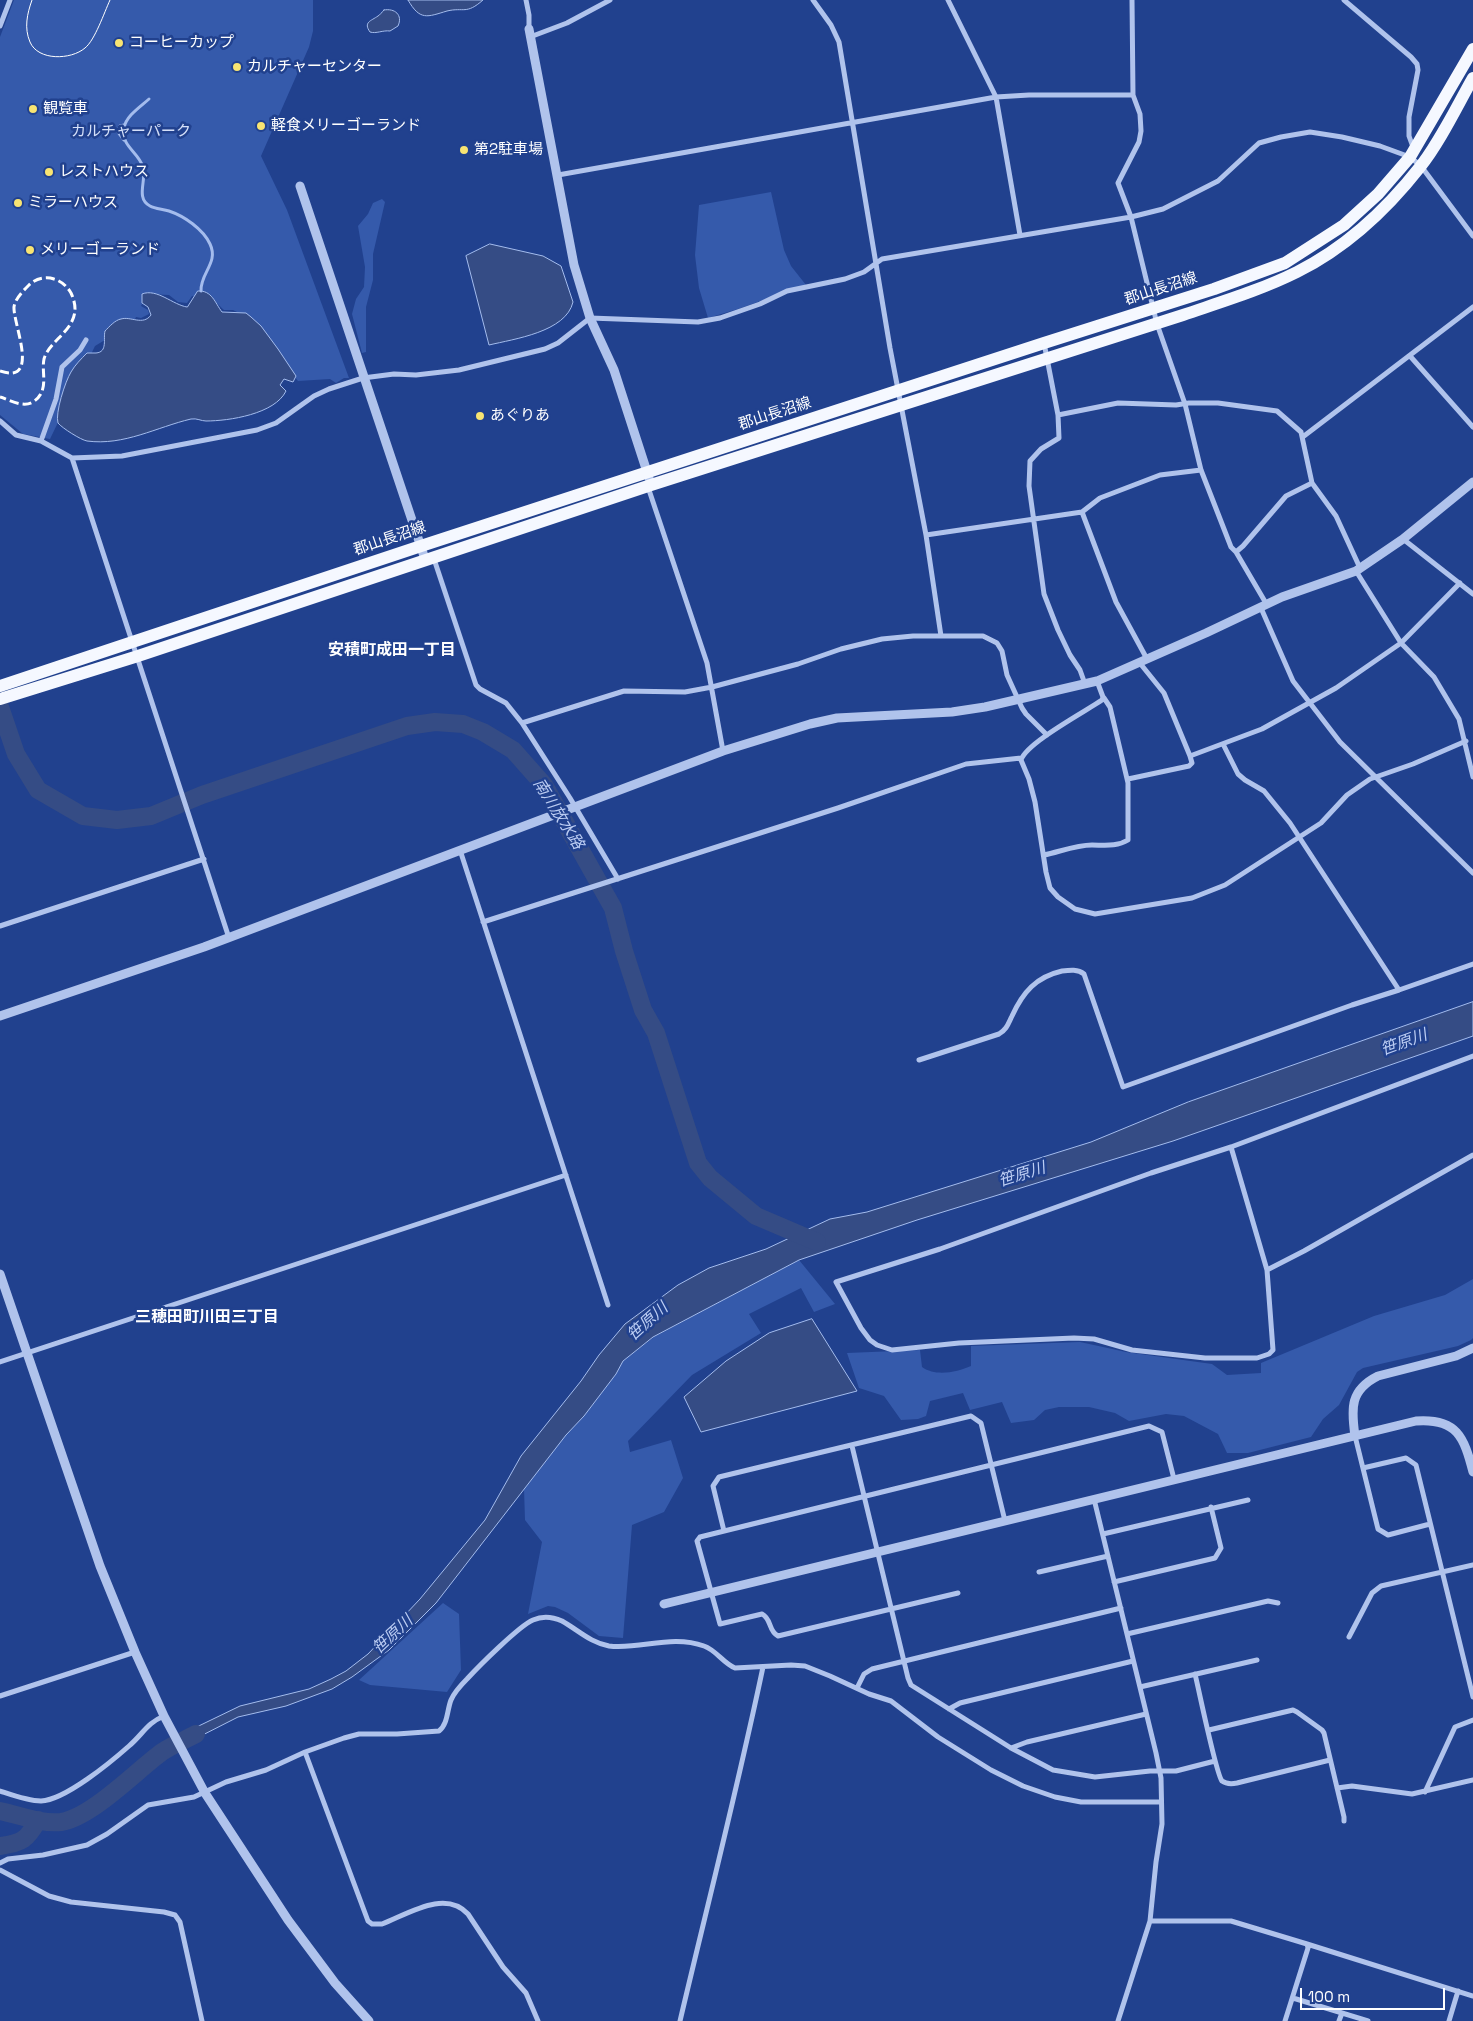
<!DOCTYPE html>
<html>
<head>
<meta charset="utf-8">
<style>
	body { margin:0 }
	#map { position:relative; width:1473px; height:2021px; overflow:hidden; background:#21418e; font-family:"Space Grotesk",sans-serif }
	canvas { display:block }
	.scale { position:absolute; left:1300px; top:1988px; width:145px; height:22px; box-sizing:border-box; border:2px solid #fff; border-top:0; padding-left:6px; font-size:15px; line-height:18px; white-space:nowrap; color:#fff; -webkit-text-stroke:4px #21418e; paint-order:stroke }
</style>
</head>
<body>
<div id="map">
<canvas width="1473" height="2021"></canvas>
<div class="scale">100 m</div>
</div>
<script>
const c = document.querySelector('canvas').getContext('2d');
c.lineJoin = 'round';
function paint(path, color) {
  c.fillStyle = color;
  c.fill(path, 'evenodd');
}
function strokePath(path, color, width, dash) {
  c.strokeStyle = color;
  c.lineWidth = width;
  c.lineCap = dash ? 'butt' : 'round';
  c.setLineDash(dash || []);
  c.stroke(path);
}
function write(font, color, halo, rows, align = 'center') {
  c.font = font + ' "Space Grotesk","Noto Sans JP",sans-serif';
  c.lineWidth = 5;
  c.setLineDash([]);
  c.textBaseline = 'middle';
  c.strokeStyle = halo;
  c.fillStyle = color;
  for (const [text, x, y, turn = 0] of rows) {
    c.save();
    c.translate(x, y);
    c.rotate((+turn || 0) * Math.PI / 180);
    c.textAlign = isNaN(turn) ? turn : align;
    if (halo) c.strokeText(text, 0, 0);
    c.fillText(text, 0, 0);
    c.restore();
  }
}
const green = new Path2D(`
	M14,0H313V31L309,47L261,156L287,210L349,378H344L336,383L330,379L298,381L247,317L233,310H224C212,298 210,297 192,296L187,303L178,302L169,295L147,294L141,306L148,310L149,314L141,318L136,317L133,323L95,346L50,439L23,434L0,415V37Z
	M771,192L784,250L791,266L806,285L738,309L708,318L699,288L695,255L699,205Z
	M382,199L385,202L373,254V280L366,307V352L362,353L352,314L356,299L364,287L365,267L358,226L368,214L373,203Z
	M799,1260L835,1304L814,1312L801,1288L749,1314L761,1333L692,1375L628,1441L630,1452L671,1440L683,1478L664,1512L632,1525L623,1638L599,1636L568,1613L555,1607L548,1606L528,1614L542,1542L525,1520L524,1489L566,1435L584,1416L616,1374L623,1361L654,1337Z
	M1473,1279V1338L1471,1340L1458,1346L1363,1368L1357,1372L1339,1405L1323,1419L1311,1437L1248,1453H1227L1218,1434L1184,1416L1166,1414L1129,1421L1115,1413L1089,1407H1059L1045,1410L1034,1420L1011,1423L1002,1402L970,1410L963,1393L930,1401L926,1416L918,1419L901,1420L884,1396L859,1388L847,1353L920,1350L922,1367C936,1377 957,1372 971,1366V1346L1080,1342L1126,1352L1212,1364L1227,1375L1261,1373V1363L1374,1316L1445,1295Z
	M443,1603L459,1614L461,1670L447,1692L370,1685L359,1680Z`);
const water = new Path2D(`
	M408,0H483C466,15 464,7 447,11C427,17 420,21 408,0Z
	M384,10C395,8 403,15 398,26L390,31C383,30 376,34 370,32C363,22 371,21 378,16C380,15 382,12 384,10Z
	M490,244L543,256L561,266L573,302C566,332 514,339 489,345L466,256Z
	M198,291C212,290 215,303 222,312L246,313L251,317L261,326L278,349L296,376L293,382L284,379L280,385L286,391C275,414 229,421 206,421C201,421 197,418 191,419C157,427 124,446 87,441C81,440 62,428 58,423C55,413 65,382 71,372C75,365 81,359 87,353C90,353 93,353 96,353C108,352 103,339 105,331C109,327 115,320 121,319C131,316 143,326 151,315L148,307L142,303V294C157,288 173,305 187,307Z
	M1473,1002V1036L1173,1141L917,1220L799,1260L653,1337L623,1361L616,1374L584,1416L566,1435L436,1603L389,1650L352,1677L332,1689L286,1706L238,1717L185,1744L180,1735L240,1706L309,1689L331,1679L346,1671L368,1654L420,1599L485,1520L521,1456L581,1381L599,1355L625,1324L678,1285L709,1268L766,1249L830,1219L867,1212L1091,1142L1188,1102Z
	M812,1319L857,1391L701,1432L684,1397L726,1361L769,1333Z`);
const stream = new Path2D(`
	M149,99C140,107 126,116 124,128C121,147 138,151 143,167C147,180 135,198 150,206C155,209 163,209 169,211C184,216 203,229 210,244C219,263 200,273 201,291
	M124,140L118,132L120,126L124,125`);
const river = new Path2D(`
	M0,707L16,754L38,790L83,816L117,820L151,816L202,795L407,726L435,722L463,724L483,732L513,750L544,785L613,908L624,951L643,1010L656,1033L698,1163L710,1178L756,1216L817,1242
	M0,1811C20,1815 40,1824 61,1822C92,1817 136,1771 162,1752C172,1745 185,1740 196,1734
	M0,1846C22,1843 27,1840 38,1820`);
const minor = new Path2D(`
	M526,0L529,15V29
	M813,0L831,25L839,42L890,348L926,535L941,636
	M948,0L996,97L1020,235
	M1132,0L1133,95L1140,114L1141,131L1139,142L1118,183L1131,217L1157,324L1185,404L1201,470L1231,547L1236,552L1267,605
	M1344,0L1411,57L1417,64L1418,70L1409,117V136L1413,147
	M0,26L10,0
	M530,37L567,23L610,0
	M558,175L996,97L1029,95H1133
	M1044,343L1058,415
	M1410,356L1473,427
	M0,421L16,435L41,441L72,458L122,456L257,430L276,423L314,396L329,389L363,378L394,374L416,375L459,370L545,349L558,343L590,318L698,322L720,318L760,304L787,291L845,279L864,272L882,259L1131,217L1163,209L1218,181L1259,143L1281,137L1310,132L1342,137L1380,146L1410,157L1421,166L1473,236
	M1304,436L1473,307
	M41,441L56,399L62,367L80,350L86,340
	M72,458L229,938
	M648,487L707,663L723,751
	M1082,512L1116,602L1147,659
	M926,535L1082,512L1100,498L1160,475L1201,470
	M1403,539L1473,594
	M1236,552L1243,546L1286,496L1312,483
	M434,559L476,685L480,689L506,703L522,723L570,798L618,879
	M1356,571L1401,643L1434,677L1459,719L1473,777
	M1261,608L1293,681L1340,742L1473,873
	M1139,662L1164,693L1190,756
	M1097,681L1103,697L1102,700C1086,711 1026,743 1021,760L1029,779L1035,802L1046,872L1050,888L1058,897L1075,909L1095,914L1192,898L1225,885L1321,823L1347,795L1370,779L1413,764L1466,741
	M1085,684L1080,670L1070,655L1058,630L1044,594L1029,486L1030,461L1041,449L1059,438L1058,415L1118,403L1176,405L1189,403H1218L1277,411L1301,432L1312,483L1336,516L1360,568
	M522,723L624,691L685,692L712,687L798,664L841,649L882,639L913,636H983L997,643L1002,651L1007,675L1022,708L1026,714L1047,735
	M1223,744L1238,774L1245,780L1264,791L1290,823L1399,990L1473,964
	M1128,779L1189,766L1192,763L1190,756L1262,729L1336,688L1401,643L1460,583
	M460,850L608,1305
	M1044,855C1059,852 1076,845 1092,845C1104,845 1117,847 1128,840V783L1110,707L1104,698
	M483,922L838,808L966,764L1021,758
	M0,926L204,859
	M919,1060L999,1034C1007,1029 1008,1024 1012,1016C1023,992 1036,977 1062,971C1070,970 1078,969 1084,974L1123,1087L1352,1005L1399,990
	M1231,1147L1267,1270L1273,1350L1269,1354L1257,1358H1205L1132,1350L1094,1339L1074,1338L959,1343L892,1350L877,1345L870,1340L861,1328L836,1282L940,1249L1151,1173L1231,1147L1473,1056
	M1267,1270L1304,1251L1473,1155
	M0,1362C189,1301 377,1236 566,1175
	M1355,1436L1378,1529L1388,1535L1430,1524
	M852,1446L908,1678L911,1685L1011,1748L1053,1770L1095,1777L1150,1771H1176L1215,1761
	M1363,1468L1406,1458L1416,1465L1473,1697
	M1094,1499L1156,1753L1161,1778L1162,1824L1156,1862L1150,1921L1118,2021
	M724,1531L713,1486L719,1477L971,1416L981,1423L1005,1521
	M1103,1534L1248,1500
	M1039,1572L1108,1556
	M1114,1582L1215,1558L1221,1548L1211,1507
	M958,1593L778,1636C768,1631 772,1619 762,1614L720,1624L697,1541L700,1537L1149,1426L1162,1432L1174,1479
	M1127,1634L1268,1601L1278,1603
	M1349,1637L1372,1593L1381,1586L1473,1565
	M1195,1674C1199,1690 1216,1774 1222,1781C1226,1784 1232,1784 1237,1783L1330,1760
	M1140,1687L1257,1660
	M857,1688L864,1674L872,1669L1121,1608
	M0,1696L135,1652
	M949,1709L960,1703L1133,1661
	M1209,1730L1293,1710L1297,1712L1322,1730L1324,1733L1344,1817V1821
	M1011,1748L1027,1742L1146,1714
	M305,1752L368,1921L372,1924H382C408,1914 445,1889 468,1914L503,1967L526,1993L538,2021
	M1337,1788L1352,1786L1412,1794L1473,1780
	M0,1791C12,1795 28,1801 41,1801C65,1800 111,1762 129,1746C143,1734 147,1723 164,1716
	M1425,1792L1455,1727L1473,1720
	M0,1863L8,1859L43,1855L87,1845L107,1834L148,1805L194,1797L226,1782L266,1770L305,1752L344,1738L359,1734H397L439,1731C448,1724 447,1710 451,1700C454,1693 462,1684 467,1679C479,1666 519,1626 533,1620C542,1616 553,1617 562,1621C578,1630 591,1643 609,1646C640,1650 671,1634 704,1646C716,1650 723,1663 735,1668L791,1665L805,1666L830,1676L869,1694L891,1701L938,1737L991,1770L1023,1786L1055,1797L1081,1802H1161
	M0,1870L49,1896L71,1902L164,1912L175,1915L180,1922L202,2021
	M1150,1921H1231L1307,1944
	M1293,1998L1368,2021
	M680,2021C708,1903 738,1786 763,1667
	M1285,2021L1308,1948L1307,1944L1473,1996
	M1339,2021L1342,2013
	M1449,2021L1458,1991`);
const tertiary = new Path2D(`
	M529,29L574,265L590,318L614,370L649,478
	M300,186L425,559
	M0,1016L204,947L723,751L810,724L837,718L952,712L985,707L1097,681L1206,633L1282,597L1356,571L1403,539L1473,482
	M0,1274L100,1566L135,1652L164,1716L205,1793L288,1920L335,1983L369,2021
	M1355,1436C1351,1408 1350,1390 1378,1376L1456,1356L1473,1348
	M664,1604L1416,1421C1457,1418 1464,1437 1473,1472`);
const primary = new Path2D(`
	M0,686L421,546L1044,343L1214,289L1285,263L1344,225L1378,194L1410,157L1473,49
	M0,699L138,656L651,485L1183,315C1221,302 1261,290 1297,272C1345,248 1387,209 1420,167C1440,142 1457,106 1473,78`);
const tram = new Path2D(`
	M32,0C27,14 24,28 30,42C38,61 71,60 85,48C95,40 104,13 110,0`);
const rail = new Path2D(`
	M0,371C41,385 13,324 14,307C15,299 23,291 29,285C35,279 45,276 54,279C61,281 67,286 71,293C87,327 50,337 44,359C41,373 50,391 33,402C23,408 10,400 0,397`);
const markers = [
	[119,43,5,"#f8e472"],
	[237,67,5,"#f8e472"],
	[33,109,5,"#f8e472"],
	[261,126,5,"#f8e472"],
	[464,150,5,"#f8e472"],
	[49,172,5,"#f8e472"],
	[18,203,5,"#f8e472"],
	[30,250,5,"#f8e472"],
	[480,416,5,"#f8e472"]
];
const poiNames = [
	["コーヒーカップ",129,43],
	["カルチャーセンター",247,67],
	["観覧車",43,109],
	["軽食メリーゴーランド",271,126],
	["第2駐車場",474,150],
	["レストハウス",59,172],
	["ミラーハウス",28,203],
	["メリーゴーランド",40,250],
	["あぐりあ",490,416]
];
const parkNames = [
	["カルチャーパーク",131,132]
];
const streetNames = [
	["郡山長沼線",1161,289,-18],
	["郡山長沼線",775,414,-18],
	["郡山長沼線",390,539,-19]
];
const neighbourhoodNames = [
	["安積町成田一丁目",392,651],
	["三穂田町川田三丁目",207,1318]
];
const waterNames = [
	["南川放水路",558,814,58],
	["笹原川",1404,1043,-20],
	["笹原川",1022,1175,-17],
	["笹原川",648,1322,-42],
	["笹原川",393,1635,-43]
];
paint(green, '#355aab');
paint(water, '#354c85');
strokePath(water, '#a4bced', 1);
strokePath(stream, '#a4bced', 3);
strokePath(river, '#354c85', 18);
strokePath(minor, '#b0c3ec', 5);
strokePath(tertiary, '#b0c3ec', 9);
strokePath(primary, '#f5f8ff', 12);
strokePath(tram, '#fff', 1);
strokePath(rail, '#fff', 3, [9, 4]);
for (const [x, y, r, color] of markers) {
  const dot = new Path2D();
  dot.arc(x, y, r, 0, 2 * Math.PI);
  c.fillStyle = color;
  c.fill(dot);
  strokePath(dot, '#21418e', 2);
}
write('15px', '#fff', '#21418e', poiNames, 'left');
write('15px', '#d5e0f9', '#21418e', parkNames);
write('15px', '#fff', '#21418e', streetNames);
write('bold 16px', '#fff', '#21418e', neighbourhoodNames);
write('italic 16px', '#bccdf3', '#21418e', waterNames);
</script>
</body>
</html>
